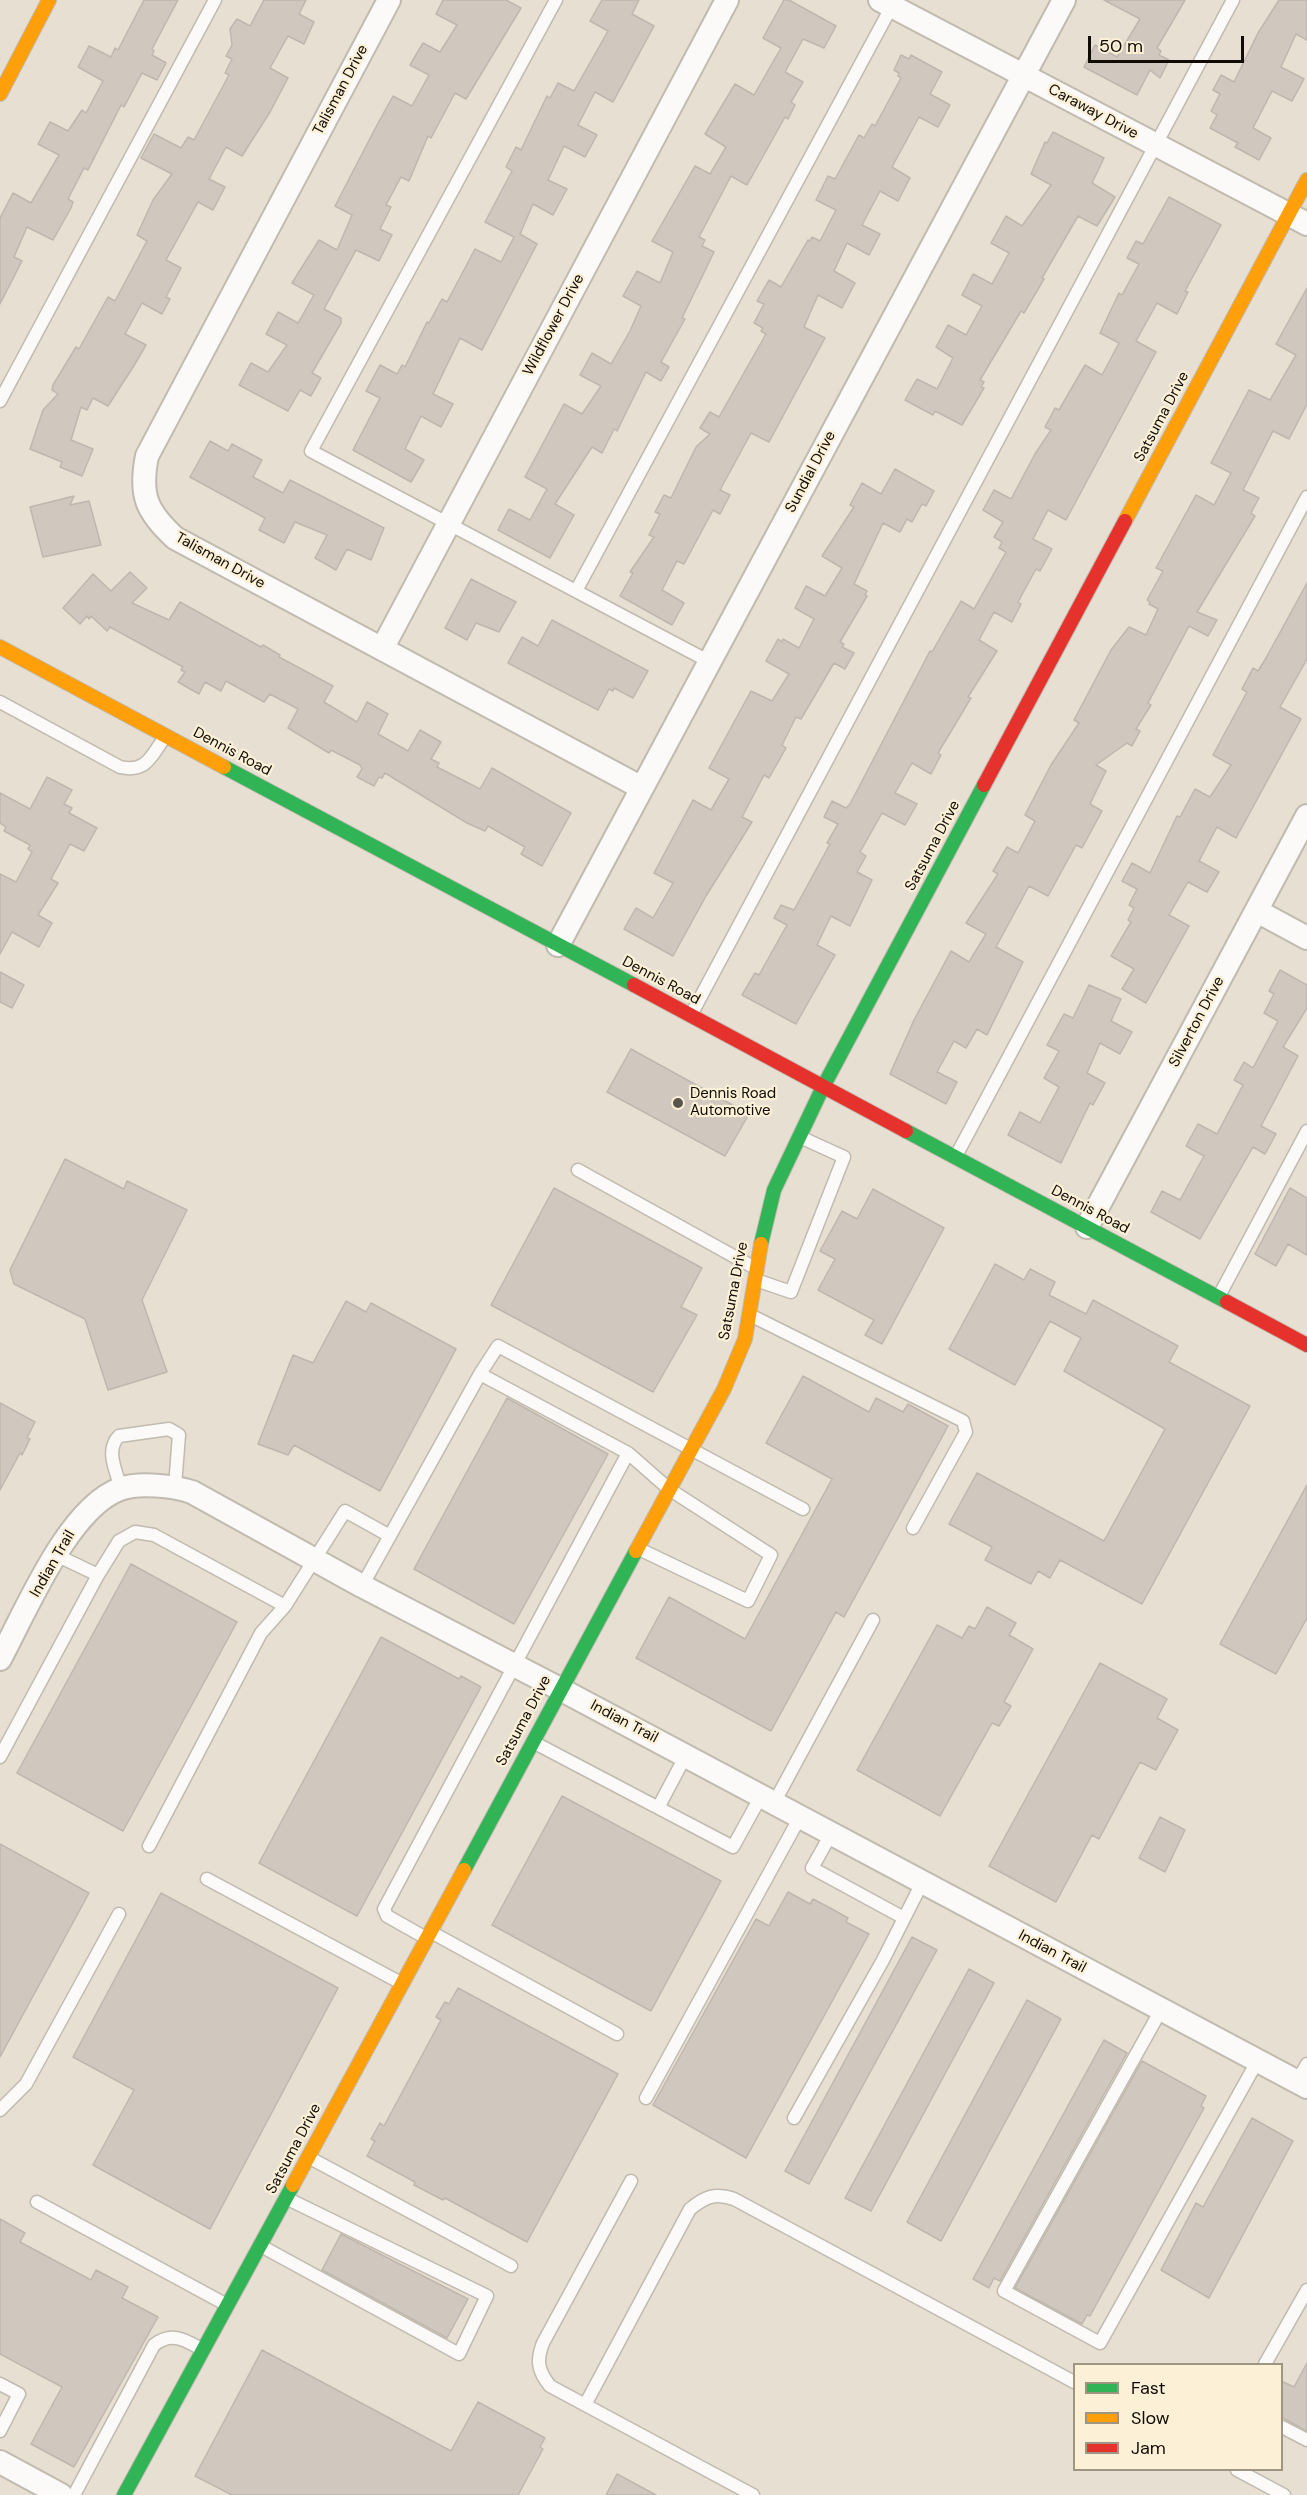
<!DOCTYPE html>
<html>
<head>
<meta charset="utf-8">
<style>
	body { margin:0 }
	#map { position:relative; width:1307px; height:2495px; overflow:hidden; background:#e7dfd2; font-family:"DM Sans",sans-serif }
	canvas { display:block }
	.legend { position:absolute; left:1073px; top:2363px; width:210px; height:108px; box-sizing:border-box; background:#fcf0d7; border:2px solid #9e9583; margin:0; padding:8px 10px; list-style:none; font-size:18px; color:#100c05 }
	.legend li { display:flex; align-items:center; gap:12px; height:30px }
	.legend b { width:30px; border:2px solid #9e9583 }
	.scale { position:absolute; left:1088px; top:36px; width:156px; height:27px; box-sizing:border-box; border:3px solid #100c05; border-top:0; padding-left:8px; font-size:18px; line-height:21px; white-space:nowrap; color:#100c05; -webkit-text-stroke:4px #fcf0d7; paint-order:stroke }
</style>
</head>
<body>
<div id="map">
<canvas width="1307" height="2495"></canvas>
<ul class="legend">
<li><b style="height:8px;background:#30b455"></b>Fast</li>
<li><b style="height:8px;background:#ff9f0a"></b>Slow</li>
<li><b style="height:8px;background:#e5322d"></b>Jam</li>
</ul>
<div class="scale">50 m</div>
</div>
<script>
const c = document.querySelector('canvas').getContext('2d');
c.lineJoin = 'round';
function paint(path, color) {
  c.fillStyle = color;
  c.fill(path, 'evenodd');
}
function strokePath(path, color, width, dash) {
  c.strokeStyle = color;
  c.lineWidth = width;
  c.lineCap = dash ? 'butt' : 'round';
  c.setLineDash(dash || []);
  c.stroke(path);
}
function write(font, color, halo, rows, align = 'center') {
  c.font = font + ' "DM Sans",sans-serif';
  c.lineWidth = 4.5;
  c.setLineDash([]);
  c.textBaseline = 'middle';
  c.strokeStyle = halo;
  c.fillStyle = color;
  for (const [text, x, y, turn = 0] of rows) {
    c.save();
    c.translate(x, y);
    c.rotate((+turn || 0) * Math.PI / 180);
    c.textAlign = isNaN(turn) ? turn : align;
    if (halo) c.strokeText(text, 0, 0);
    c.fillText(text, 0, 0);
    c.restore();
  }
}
const building = new Path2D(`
	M144,0H178L152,49L154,51L152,55L166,63L157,80L142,73L124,107L121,105L88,170L84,168L68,199L73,202L71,208L53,240L27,227L14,257L22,261L0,304V218L13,193L31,203L59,155L38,144L50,122L68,131L82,110L86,113L103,81L78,67L89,46L111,57L115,48L118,50Z
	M264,0H306L299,14L314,22L304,44L288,36L270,68L288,78L270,112L242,156L226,147L209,179L225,187L213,210L198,202L166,260L181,268L166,297L170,299L162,314L142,303L125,334L146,345L135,364L108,406L93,398L87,410L81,407L71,440L93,449L82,476L60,467L62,462L30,449L43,410L58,394L52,390L53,385L76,347L79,349L108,297L115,301L147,241L137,235L153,200L172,174L141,158L154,134L181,148L188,137L194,140L229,75L225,73L232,59L226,56L232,45L230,29L237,19L250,26Z
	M443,0H506L521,8L466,99L455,93L431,138L428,136L409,181L401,177L386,205L391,207L380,229L392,235L379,261L356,250L324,309L341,318V323L312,373L321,378L311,396L300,390L288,411L239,385L251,363L268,372L287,345L266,334L278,312L298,323L314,295L292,283L319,240L337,250L352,215L335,206L377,125L393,96L412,106L429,75L410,65L423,43L440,52L457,25L436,14Z
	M602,0H639L632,14L654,26L613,102L595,92L578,125L597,135L585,157L564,146L548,180L567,189L553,215L533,204L520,234L537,244L482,350L460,338L433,394L453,404L441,427L421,416L405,449L424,460L411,482L353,450L380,398L366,391L380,365L397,374L402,365L405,367L427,322L429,323L442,299L447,302L475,249L501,262L514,237L485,222L512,171L506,167L516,147L521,150L547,96L550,98L558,83L574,91L608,31L590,21Z
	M784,0H789L836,26L824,48L803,39L785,72L803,82L791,102L795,105L788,119L785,117L747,185L731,176L699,237L705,240L702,246L714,252L682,318L685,319L661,362L669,367L661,381L646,372L617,431L614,429L602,453L592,447L555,504L574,515L550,558L498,530L509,509L530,520L547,489L525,477L564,404L582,414L601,386L580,375L592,353L611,364L630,331L641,306L623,296L637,271L660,283L673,252L652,241L695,166L710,174L726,147L705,134L735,84L754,95L781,48L763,38Z
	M1104,0H1185L1157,48L1161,51L1159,55L1169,60L1160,78L1150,70L1137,95L1084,67L1095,45L1117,57L1140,19Z
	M1279,0H1307V40L1296,34L1281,67L1304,79L1292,101L1272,91L1253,128L1271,138L1259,160L1235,147L1238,143L1210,128L1217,115L1211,111L1220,94L1213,90L1221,75L1234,82L1258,33Z
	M901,55L909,59L911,55L942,72L930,94L950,105L938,127L919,117L892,167L910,178L898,201L880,191L862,225L880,234L869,255L847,243L834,271L855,283L842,308L818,295L804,327L825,338L769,442L751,433L720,490L730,495L720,514L713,510L684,564L677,561L662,590L684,603L672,625L620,596L633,573L630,572L654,537L649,535L660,514L655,512L664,495L671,498L696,447L710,434L700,428L710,412L719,417L766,334L761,331L763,328L754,323L764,304L757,301L769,280L781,287L808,240L810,241L812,237L820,241L836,210L816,200L828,176L835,179L859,135L864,138L872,124L875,126L901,78L898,76L899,73L894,70Z
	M1053,132L1104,158L1092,183L1115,197L1097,226L1078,216L1042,278L1044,279L1024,313L1021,311L980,380L984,382L981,387L984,388L962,425L935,411L933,415L905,400L917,379L937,389L953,358L936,347L948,325L966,335L982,306L962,295L973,274L992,284L1009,253L991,243L1006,216L1022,226L1051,185L1031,174L1045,142L1047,143Z
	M1169,197L1221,225L1185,291L1188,292L1177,314L1157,303L1136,341L1156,352L1066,520L1048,510L1033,539L1052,549L1040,571L1036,569L1018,602L1021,604L1012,622L994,612L979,640L997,651L968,697L971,698L938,753L941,755L931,774L912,763L895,793L917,804L905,825L882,813L860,852L866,856L857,872L872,880L850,926L831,916L817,945L835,955L796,1024L742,995L755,973L759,975L787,925L774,918L781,905L794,910L830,844L827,843L838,824L824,817L832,801L846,808L850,804L930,651L932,652L961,601L974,609L1006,552L999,548L1002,542L994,537L1003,522L983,510L994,490L1011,499L1035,454L1051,430L1045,427L1055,408L1059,410L1085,365L1102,375L1119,343L1100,333L1119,293L1122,295L1139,264L1127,258L1136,241L1143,244Z
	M1307,288V404L1289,439L1273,431L1243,490L1259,498L1251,513L1255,516L1197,612L1217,620L1208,636L1189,626L1148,703L1151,705L1136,729L1140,731L1132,746L1127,743L1096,765L1106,771L1090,804L1102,811L1082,848L1076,845L1048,896L1029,886L996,947L1023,962L987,1035L977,1029L966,1048L954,1041L937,1072L957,1082L946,1104L890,1074L914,1020L951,951L969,962L986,934L966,923L998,874L993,871L1007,847L1018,853L1035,821L1025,815L1051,765L1079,723L1074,720L1111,650L1129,627L1146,635L1158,609L1149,604L1150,602L1147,600L1163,571L1156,568L1196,495L1214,505L1231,473L1211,463L1249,390L1270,400L1296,355L1276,344Z
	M210,441L228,451L232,444L262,460L253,477L283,493L290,480L384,528L371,560L347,549L336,570L315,558L327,535L295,522L284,543L259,530L265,518L190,477Z
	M895,469L934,491L926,506L922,504L912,522L907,519L900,532L883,523L854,584L867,591L865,595L867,596L840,642L844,644L842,647L854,653L845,669L834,663L801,719L796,717L782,745L786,748L769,778L764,775L742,817L752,822L706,896L673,956L624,929L636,908L653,918L673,883L654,873L693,800L711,810L729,779L709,768L751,691L772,701L789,674L766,661L778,639L782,642L783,639L799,648L814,619L795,608L806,586L825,596L842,568L822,556L854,507L850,505L862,483L881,494Z
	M74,496L70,505L89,501L101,545L43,557L30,507Z
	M130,572L147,588L132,603L169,620L180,602L261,647L263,645L280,655L279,657L333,686L324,702L357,722L367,702L388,714L378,734L408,751L420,730L441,742L431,759L439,763L437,767L480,789L492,768L571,813L542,866L521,854L525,847L488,826L485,831L467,823L385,773L382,778L379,777L374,786L357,777L362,769L360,765L331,750L329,753L288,728L298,709L270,694L264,702L226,681L221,691L205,682L199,694L178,682L185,672L181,670L183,667L110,627L107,631L91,616L89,619L87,616L80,624L63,608L93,574L111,591Z
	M471,579L516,602L499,632L476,623L467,640L445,628Z
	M1307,583V659L1280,707L1301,719L1236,838L1217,827L1199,861L1219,872L1207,892L1188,882L1169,915L1189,926L1146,1003L1122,989L1134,969L1111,956L1131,922L1128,920L1134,908L1129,905L1137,889L1122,881L1132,863L1150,873L1177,816L1180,817L1195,789L1210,797L1231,765L1213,755L1247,692L1242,689L1253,668L1258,671L1266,658Z
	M552,620L648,671L633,698L614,688L613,691L609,689L598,710L508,663L522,637L538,646Z
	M47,777L72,790L64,804L72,808L69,813L97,828L84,851L70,844L51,879L58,883L38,915L52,923L39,947L12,932L0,954V874L16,882L32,852L28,849L30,845L4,831L6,827L0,823V793L30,809Z
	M1280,970L1307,985V1008L1283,1047L1298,1056L1261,1126L1276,1134L1265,1154L1253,1147L1200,1239L1151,1212L1162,1191L1180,1200L1204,1156L1186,1146L1198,1124L1217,1134L1243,1085L1234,1080L1244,1062L1253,1068L1278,1021L1264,1013L1274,994L1269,991Z
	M0,972L24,985L12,1008L0,1002Z
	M1089,985L1121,999L1111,1021L1132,1032L1120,1054L1100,1043L1087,1073L1105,1083L1093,1105L1090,1103L1061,1163L1008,1135L1020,1112L1040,1123L1059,1087L1044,1078L1059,1051L1047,1045L1064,1014L1073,1018Z
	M631,1049L749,1114L725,1156L607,1092Z
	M65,1159L124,1189L127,1181L187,1210L142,1300L167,1372L108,1390L85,1319L14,1284L10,1270Z
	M554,1188L702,1268L681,1307L697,1315L653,1392L491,1305Z
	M1290,1188L1307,1198V1255L1288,1244L1276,1266L1255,1254Z
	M873,1189L944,1228L882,1344L865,1335L874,1320L818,1290L835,1259L820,1251L842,1211L857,1219Z
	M995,1264L1024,1280L1030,1269L1055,1282L1049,1295L1086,1314L1093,1300L1178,1346L1169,1362L1250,1406L1142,1604L1060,1560L1050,1578L1038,1571L1031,1584L985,1560L992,1547L949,1524L977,1473L1104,1541L1165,1429L1064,1371L1081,1338L1050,1321L1015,1385L949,1349Z
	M346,1301L366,1312L371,1303L456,1349L380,1491L294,1445L288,1455L258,1444L293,1355L313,1363Z
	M803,1376L869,1412L876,1398L903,1412L908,1404L948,1426L844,1617L836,1612L771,1731L636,1658L669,1597L745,1639L832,1479L766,1443Z
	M507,1398L608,1454L514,1624L414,1569Z
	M0,1403L35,1422L27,1438L30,1439L22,1455L20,1453L0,1490Z
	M1307,1485V1618L1276,1674L1220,1644Z
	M131,1564L237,1622L123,1831L17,1773Z
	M987,1607L1016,1623L1009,1635L1033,1649L1004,1702L1011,1706L999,1726L992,1723L940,1816L857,1770L937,1625L962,1638L969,1626L975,1629Z
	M381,1637L459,1679L461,1676L481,1687L357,1916L259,1863Z
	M1100,1663L1167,1699L1157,1718L1178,1730L1156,1770L1140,1762L1099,1839L1092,1835L1056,1902L989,1866Z
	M562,1796L721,1881L651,2011L492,1925Z
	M1160,1817L1185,1830L1165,1872L1139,1858Z
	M0,1844L89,1893L0,2057Z
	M788,1892L810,1904L813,1899L832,1909L848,1918L846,1922L869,1934L746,2158L653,2105L756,1919L769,1926Z
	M161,1893L338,1988L210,2229L93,2165L134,2090L73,2057Z
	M912,1937L937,1950L809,2184L785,2171Z
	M969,1969L994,1983L871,2211L845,2198Z
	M458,1988L618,2074L527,2242L445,2198L443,2200L414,2185L415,2182L367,2156L375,2141L371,2139L380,2123L384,2126L441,2020L436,2017L445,2002L449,2004Z
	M1027,2000L1061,2019L941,2241L907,2222Z
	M1104,2040L1127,2053L1000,2281L994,2278L989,2288L973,2279Z
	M1142,2061L1206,2096L1201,2106L1204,2108L1090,2316L1087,2315L1082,2324L1015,2288Z
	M1252,2118L1293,2141L1209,2298L1161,2270L1196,2203L1203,2207Z
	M0,2219L25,2233L20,2242L91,2280L96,2270L128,2287L122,2298L158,2317L74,2467L31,2444L62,2387L0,2354Z
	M341,2234L468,2299L447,2338L322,2270Z
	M262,2350L451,2451L478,2402L545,2438L540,2447L543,2449L518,2495H232L195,2476Z
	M1307,2363V2431L1281,2417V2381L1294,2387Z
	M617,2474L656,2495H606Z`);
const lane = new Path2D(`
	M556,0L311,451L710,662
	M0,401L215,0
	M576,591L893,4
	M0,702L120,767C147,773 151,756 165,737
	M691,1015L1233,0
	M956,1156L1307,497
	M578,1170L755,1268
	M756,1280L791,1292L844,1157L800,1137
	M1219,1296L1307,1131
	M750,1315L963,1421L966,1432L913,1528
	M480,1374L498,1346L803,1509
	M121,1488C116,1471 105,1450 119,1436L169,1429L179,1435L175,1486
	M98,1575L119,1541L135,1532L154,1535L285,1606L345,1511L390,1536
	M362,1586L480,1374L628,1453
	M533,1742L733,1847L761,1796
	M0,1757L98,1575L56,1555
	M774,1803L873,1620
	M659,1806L686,1755
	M831,1834L812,1868L904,1918
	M149,1846L261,1633L285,1606
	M207,1879L401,1983
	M431,1932L617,2034
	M426,1938L387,1916L384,1909L628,1453L669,1489L771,1555L748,1601L639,1549
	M1161,2010L1004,2291L1100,2343L1258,2060
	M1297,2081L1307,2064
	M646,2098L800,1817
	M0,2110L26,2084L119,1914
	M794,2118L883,1960L922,1883
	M310,2158L511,2266
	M631,2181L543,2343C536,2361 538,2371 550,2386L753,2495
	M37,2202L227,2305
	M261,2246L459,2354L487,2296L288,2199
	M1265,2364L1307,2290
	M0,2384L19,2394L0,2431
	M585,2405L690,2209C706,2196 715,2193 734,2199L1074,2382
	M1282,2427L1307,2440
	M1237,2470L1284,2495
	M74,2495L154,2345C172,2331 185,2340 203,2350`);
const street = new Path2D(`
	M389,0L147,456C139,496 147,512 175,538L642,788
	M880,0L1307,224
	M382,649L727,0
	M1257,911L1307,938
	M558,945L1064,0
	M1087,1227L1307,816
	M0,1659C26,1611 68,1508 120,1489C139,1482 174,1486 192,1492L362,1586L560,1689L1307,2087
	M0,2462L61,2495`);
const fast = new Path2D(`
	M224,767L634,985
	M906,1131L1227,1302
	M761,1244L774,1190L823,1087L984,785
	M464,1870L636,1551
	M124,2495L293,2185`);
const slow = new Path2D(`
	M0,94L49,0
	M1125,521L1307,180
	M0,647L224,767
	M636,1551L724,1389L745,1339L761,1244
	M293,2185L464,1870`);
const jam = new Path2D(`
	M984,785L1125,521
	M634,985L906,1131
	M1227,1302L1307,1345`);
const markers = [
	[678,1103,6,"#5b564d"]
];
const streetNames = [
	["Talisman Drive",341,90,-62],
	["Caraway Drive",1093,112,28],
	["Wildflower Drive",554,325,-62],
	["Satsuma Drive",1162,417,-62],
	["Sundial Drive",811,472,-62],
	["Talisman Drive",220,561,29],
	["Dennis Road",232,752,28],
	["Satsuma Drive",933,846,-62],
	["Dennis Road",661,981,28],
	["Silverton Drive",1197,1022,-62],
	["Dennis Road",1090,1210,28],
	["Satsuma Drive",734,1291,-79],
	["Indian Trail",53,1564,-60],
	["Satsuma Drive",524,1721,-62],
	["Indian Trail",624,1722,28],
	["Indian Trail",1052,1952,28],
	["Satsuma Drive",294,2149,-62]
];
const poiNames = [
	["Dennis Road",690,1094],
	["Automotive",690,1111]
];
paint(building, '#d0c8bf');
strokePath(building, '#bfb7ae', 1.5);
strokePath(lane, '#c0baaf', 15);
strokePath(street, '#c0baaf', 26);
strokePath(fast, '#c0baaf', 16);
strokePath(slow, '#c0baaf', 16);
strokePath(jam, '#c0baaf', 16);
strokePath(lane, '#fbfaf8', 12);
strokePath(street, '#fbfaf8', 22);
strokePath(fast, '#30b455', 14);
strokePath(slow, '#ff9f0a', 14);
strokePath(jam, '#e5322d', 14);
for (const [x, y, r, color] of markers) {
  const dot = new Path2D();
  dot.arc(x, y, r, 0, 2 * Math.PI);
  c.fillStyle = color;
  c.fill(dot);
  strokePath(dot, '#fcf0d7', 2);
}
write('15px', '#100c05', '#fcf0d7', streetNames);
write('15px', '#100c05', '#fcf0d7', poiNames, 'left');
</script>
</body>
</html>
